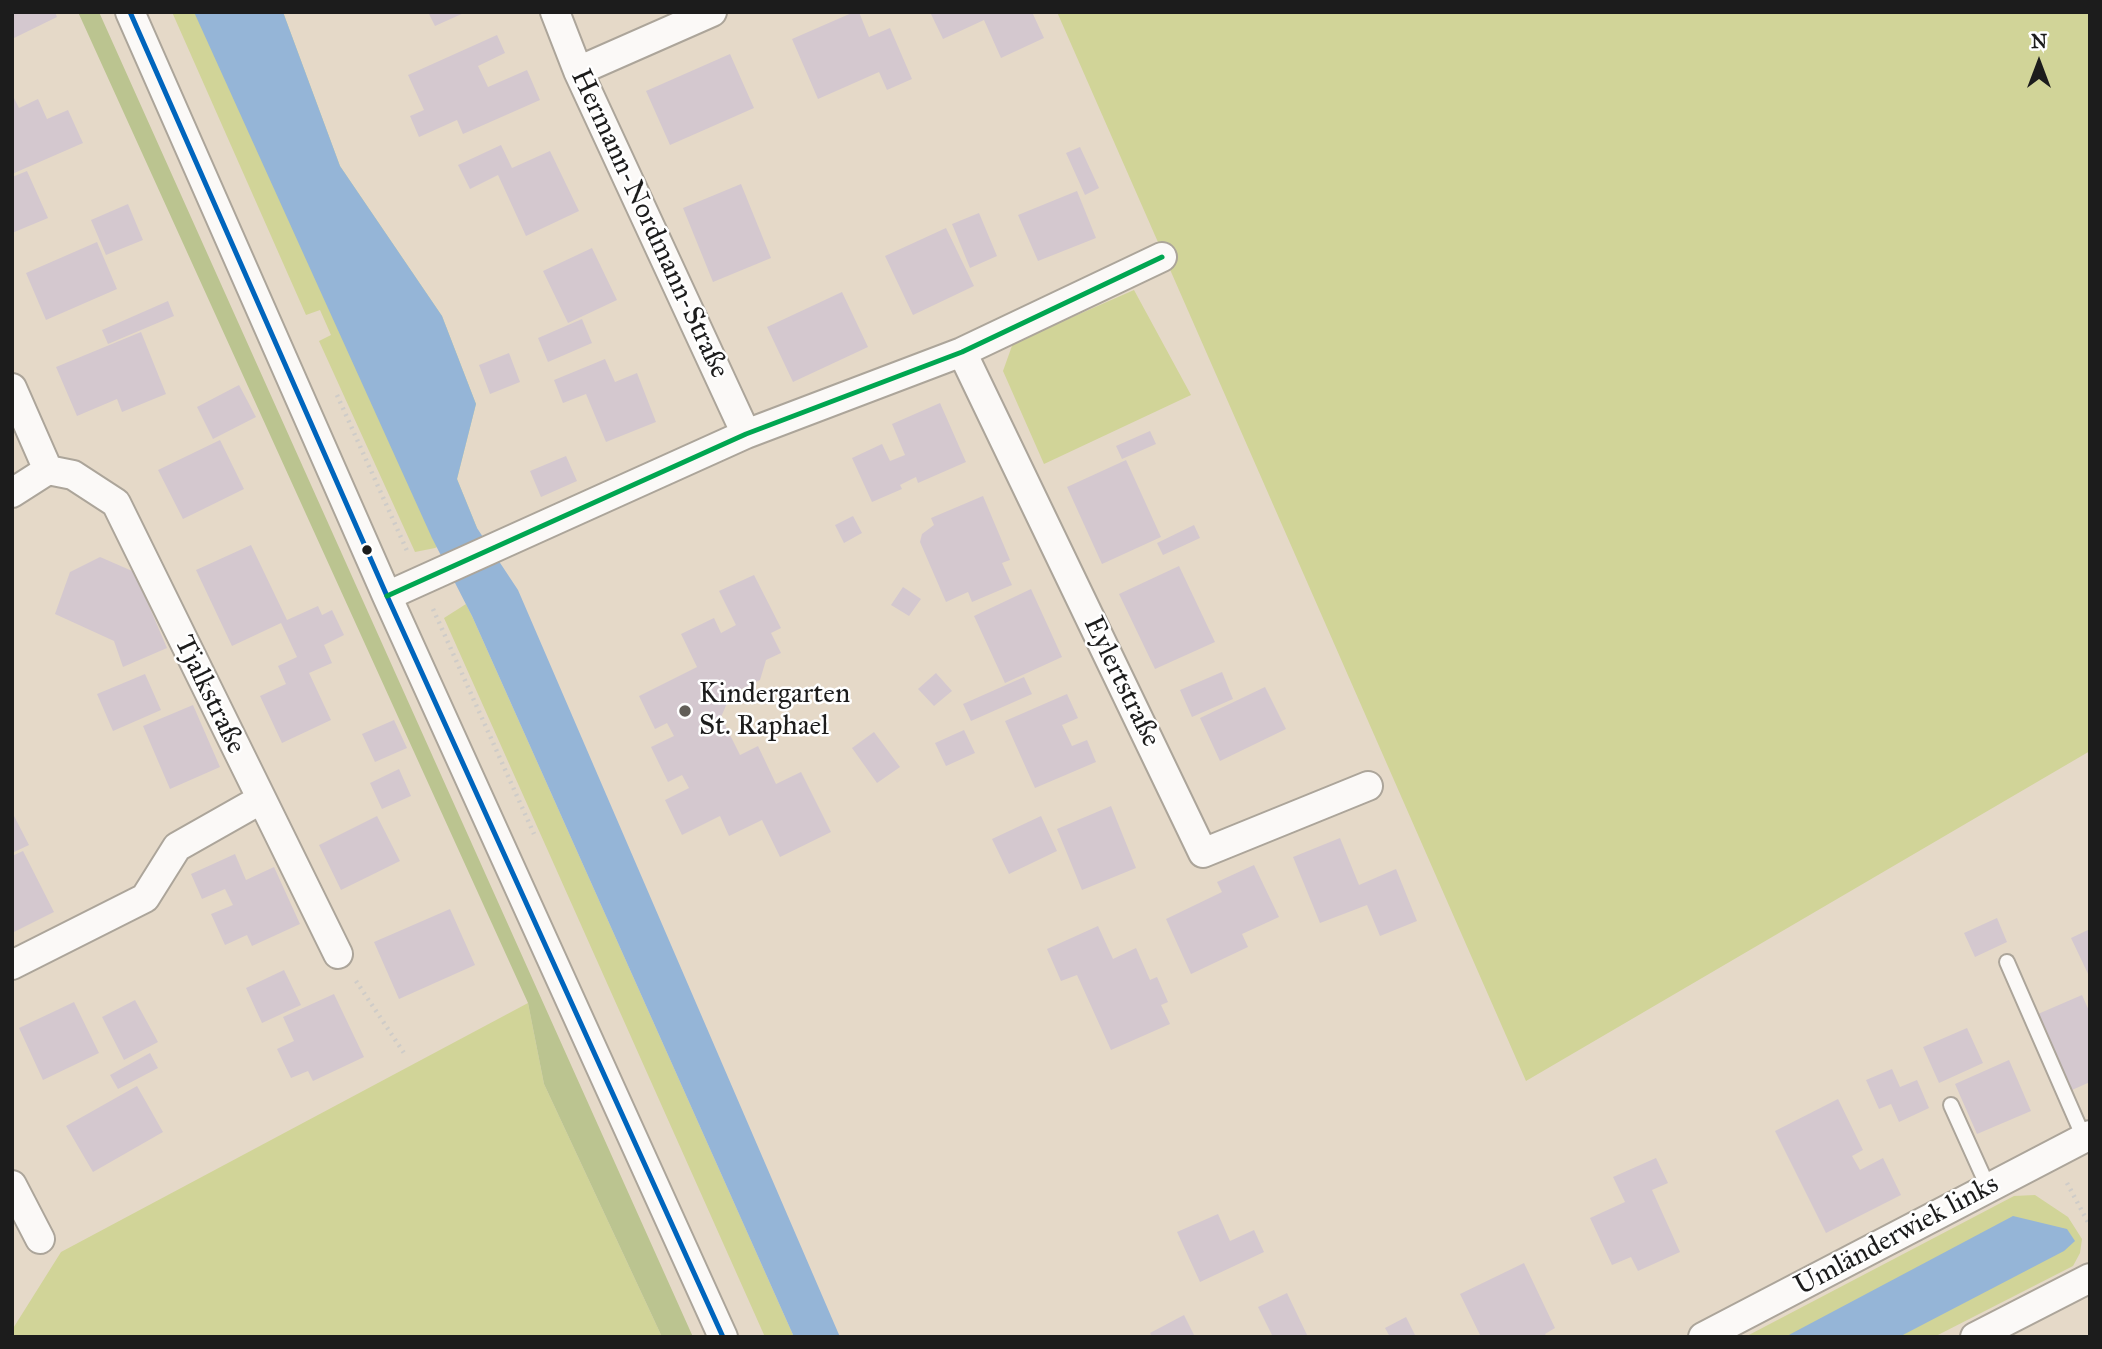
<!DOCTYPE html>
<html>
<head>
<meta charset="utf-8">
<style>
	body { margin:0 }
	#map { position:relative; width:2102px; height:1349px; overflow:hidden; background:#e5d9c8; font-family:"IM FELL Great Primer",serif }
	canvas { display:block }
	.frame { position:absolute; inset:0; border:14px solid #1c1c1c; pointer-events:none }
	.north { position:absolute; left:2004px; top:28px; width:70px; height:70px; -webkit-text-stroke:5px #fff; paint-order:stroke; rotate:0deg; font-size:19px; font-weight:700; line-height:28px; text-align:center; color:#1c1c1c }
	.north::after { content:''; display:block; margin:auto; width:24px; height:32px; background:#1c1c1c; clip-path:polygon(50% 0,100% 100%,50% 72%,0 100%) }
</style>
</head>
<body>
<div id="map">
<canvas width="2102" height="1349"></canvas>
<div class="frame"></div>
<div class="north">N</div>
</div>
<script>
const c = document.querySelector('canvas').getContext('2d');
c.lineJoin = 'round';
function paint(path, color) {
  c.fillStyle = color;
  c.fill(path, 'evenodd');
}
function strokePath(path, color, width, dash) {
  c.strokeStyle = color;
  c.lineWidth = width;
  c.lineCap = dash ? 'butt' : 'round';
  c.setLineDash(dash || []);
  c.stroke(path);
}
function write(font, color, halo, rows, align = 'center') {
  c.font = font + ' "IM FELL Great Primer",serif';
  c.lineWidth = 5;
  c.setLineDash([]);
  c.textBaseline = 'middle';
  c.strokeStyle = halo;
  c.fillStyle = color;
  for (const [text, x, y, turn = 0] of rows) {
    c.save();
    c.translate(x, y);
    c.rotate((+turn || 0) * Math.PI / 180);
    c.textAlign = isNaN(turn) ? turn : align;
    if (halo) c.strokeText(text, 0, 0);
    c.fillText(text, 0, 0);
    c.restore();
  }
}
const green = new Path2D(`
	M172,12H283L340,166L442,316L476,404L457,479L477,528L435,548L415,552L319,341L331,335L320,310L306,315Z
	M1057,12H2090V751L1526,1081Z
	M1134,290L1191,395L1044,464L1003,371L1013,343Z
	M466,604L472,616L794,1337H765L444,618Z
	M528,1003L544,1084L662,1337H12V1330L61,1252Z
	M2035,1195L2068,1217L2082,1239L2080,1253L2073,1266L1934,1337H1745L2014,1196Z`);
const forest = new Path2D(`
	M78,12H99L693,1337H662L544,1084L528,1003Z`);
const water = new Path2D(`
	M194,12H283L340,166L442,316L476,404L457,479L477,528L518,590L840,1337H794L472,616L432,538Z
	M2013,1216L2067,1229L2075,1241L2064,1251L1899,1337H1785Z`);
const building = new Path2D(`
	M13,12H55L57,17L12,39Z
	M428,12H466L435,26Z
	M854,12H859L869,37L890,28L912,79L887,90L879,72L818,99L792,39Z
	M930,12H1032L1044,38L1001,58L984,20L943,39Z
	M497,35L505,53L478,66L488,87L527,70L540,100L463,134L457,120L419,137L410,116L424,110L408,75Z
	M730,54L754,108L670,145L646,91Z
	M12,94L19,108L38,99L47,119L68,110L83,143L12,174Z
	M501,145L512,168L550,151L579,211L526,236L498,175L470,189L458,165Z
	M1080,147L1099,188L1085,195L1066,153Z
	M27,171L48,218L12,233V177Z
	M741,184L771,258L713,282L683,208Z
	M1077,191L1096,238L1038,261L1018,215Z
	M128,204L143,240L106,255L91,220Z
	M979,213L997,256L970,268L952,224Z
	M946,228L974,286L913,315L885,256Z
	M97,242L117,289L46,320L26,273Z
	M592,248L617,300L568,323L543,271Z
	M842,292L868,347L793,382L767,327Z
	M168,301L174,316L108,344L102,330Z
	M582,319L592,343L548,362L538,338Z
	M141,332L166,394L122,412L117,399L77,416L56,367Z
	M509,353L520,382L490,394L479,365Z
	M605,359L615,382L637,373L656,422L606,442L586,394L563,403L554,380Z
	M239,385L256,417L213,439L197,407Z
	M940,403L966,462L918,483L916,477L900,485L902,489L872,502L852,458L882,444L890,461L905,455L892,424Z
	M1150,431L1156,444L1122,459L1116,446Z
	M220,440L244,489L183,519L158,470Z
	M566,456L577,481L541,497L530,471Z
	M1126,460L1161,537L1102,564L1067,487Z
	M983,496L1010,560L1002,563L1012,585L972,602L968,592L946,602L920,542L922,534L934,525L931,518Z
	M853,516L862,533L844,543L835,525Z
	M1194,525L1200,538L1163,555L1157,543Z
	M251,545L287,620L318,606L322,615L332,610L344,635L324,645L332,663L309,673L331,720L282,743L260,696L286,684L278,666L297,657L281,623L232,646L196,570Z
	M100,557L146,577L143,592L167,648L123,667L114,641L55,614L70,572Z
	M1179,566L1215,642L1155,669L1119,594Z
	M754,575L781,628L771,633L781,653L766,660L760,680L731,694L721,717L740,755L758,746L776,784L801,772L831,832L780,857L762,820L729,836L720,816L682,835L665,800L689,788L682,775L668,782L651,747L674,736L667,723L655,729L639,696L697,667L681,634L714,618L721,633L736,625L719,591Z
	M903,587L921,599L909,616L891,605Z
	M1031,589L1062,657L1005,683L974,616Z
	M1222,672L1233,699L1192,717L1180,690Z
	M936,673L952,691L934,706L918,689Z
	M145,674L161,710L113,731L97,694Z
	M1024,677L1032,694L971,721L963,704Z
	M1265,687L1286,729L1220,761L1200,718Z
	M1067,694L1078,718L1062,725L1072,746L1087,740L1096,762L1035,788L1005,721Z
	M193,705L220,767L170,789L143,726Z
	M394,720L407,748L375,762L362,734Z
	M964,730L975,753L946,766L935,743Z
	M874,732L900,767L877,783L852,748Z
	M399,769L411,796L382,809L370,783Z
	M1111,806L1136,868L1082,890L1057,829Z
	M12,812L29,845L12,853Z
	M377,816L400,861L341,890L319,845Z
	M1041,816L1057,851L1009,874L992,839Z
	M1340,838L1359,885L1396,869L1417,921L1380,936L1367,905L1320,923L1293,857Z
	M23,851L54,912L12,933V856Z
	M235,854L246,880L274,867L300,924L252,946L247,935L225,945L211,914L233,905L225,889L202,899L191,874Z
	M1254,865L1279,917L1242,934L1248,947L1191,974L1166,919L1222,892L1217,882Z
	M450,909L475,965L399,999L374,942Z
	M1997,918L2007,942L1975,957L1964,933Z
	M1098,926L1113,959L1136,948L1150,980L1157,977L1168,1002L1161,1005L1170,1024L1111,1050L1077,975L1061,981L1047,949Z
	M2090,929V978L2071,938Z
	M284,970L301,1005L262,1023L246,988Z
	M334,994L364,1057L313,1081L308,1071L291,1078L277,1049L294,1041L283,1017Z
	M2082,995L2090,1013V1082L2072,1090L2038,1014Z
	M135,1000L158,1042L124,1060L102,1017Z
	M74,1002L99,1053L43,1080L19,1028Z
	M1967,1028L1983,1063L1939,1083L1923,1047Z
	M150,1053L158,1068L118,1089L110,1075Z
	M2009,1060L2031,1111L1977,1134L1955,1084Z
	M1892,1069L1900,1087L1917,1080L1929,1108L1899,1122L1891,1104L1879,1109L1866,1080Z
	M137,1086L163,1132L93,1172L66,1126Z
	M1838,1099L1863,1150L1852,1156L1860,1170L1883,1158L1901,1195L1826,1233L1775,1131Z
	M1656,1158L1668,1183L1652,1190L1680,1252L1638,1271L1631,1257L1612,1265L1590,1218L1625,1202L1613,1177Z
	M1218,1214L1230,1241L1254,1230L1264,1252L1200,1282L1177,1232Z
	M1524,1263L1555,1328L1545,1334L1547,1337H1481L1460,1294Z
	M1287,1293L1308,1337H1273L1258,1307Z
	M1184,1315L1195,1337H1152L1150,1333Z
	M1406,1317L1416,1337H1390L1385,1328Z`);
const path = new Path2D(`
	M337,395L408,553
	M433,609L534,834
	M356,981L404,1053
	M2067,1183L2090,1226`);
const lane = new Path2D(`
	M2007,962L2084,1138
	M1951,1105L1988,1187`);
const street = new Path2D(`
	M130,12L387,596L723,1337
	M555,12L578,71L746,434
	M578,71L712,12
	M962,352L1203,853L1368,786
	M12,388L48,470L73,475L116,503L338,954
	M12,493L48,470
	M387,596L746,434L962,352L1162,257
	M12,965L145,898L177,847L260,800
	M12,1185L40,1239
	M1703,1337L2090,1135
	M1975,1337L2090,1278`);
const bus1 = new Path2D(`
	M130,12L387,596L723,1337`);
const bus2 = new Path2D(`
	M387,596L746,434L962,352L1162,257`);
const markers = [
	[367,550,6,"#1c1c1c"],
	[685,711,7,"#625e58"]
];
const streetNames = [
	["Hermann-Nordmann-Straße",649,224,65],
	["Eylertstraße",1121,682,64],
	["Tjalkstraße",209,695,64],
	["Umländerwiek links",1897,1236,-28]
];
const poiNames = [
	["Kindergarten",699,695],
	["St. Raphael",699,727]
];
paint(green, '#d1d498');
paint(forest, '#bbc490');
paint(water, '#95b5d7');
paint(building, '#d4c8cf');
strokePath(lane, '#aca59a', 18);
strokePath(street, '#aca59a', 32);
strokePath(path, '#cfccc8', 4.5, [2, 5]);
strokePath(lane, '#fbf9f7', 14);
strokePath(street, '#fbf9f7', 28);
strokePath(bus1, '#0065bd', 5);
strokePath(bus2, '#00a651', 5);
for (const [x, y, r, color] of markers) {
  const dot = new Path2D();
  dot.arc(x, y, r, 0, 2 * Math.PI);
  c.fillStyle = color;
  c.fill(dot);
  strokePath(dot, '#fff', 2.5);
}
write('28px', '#1c1c1c', '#fff', streetNames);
write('28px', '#1c1c1c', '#fff', poiNames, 'left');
</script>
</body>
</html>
